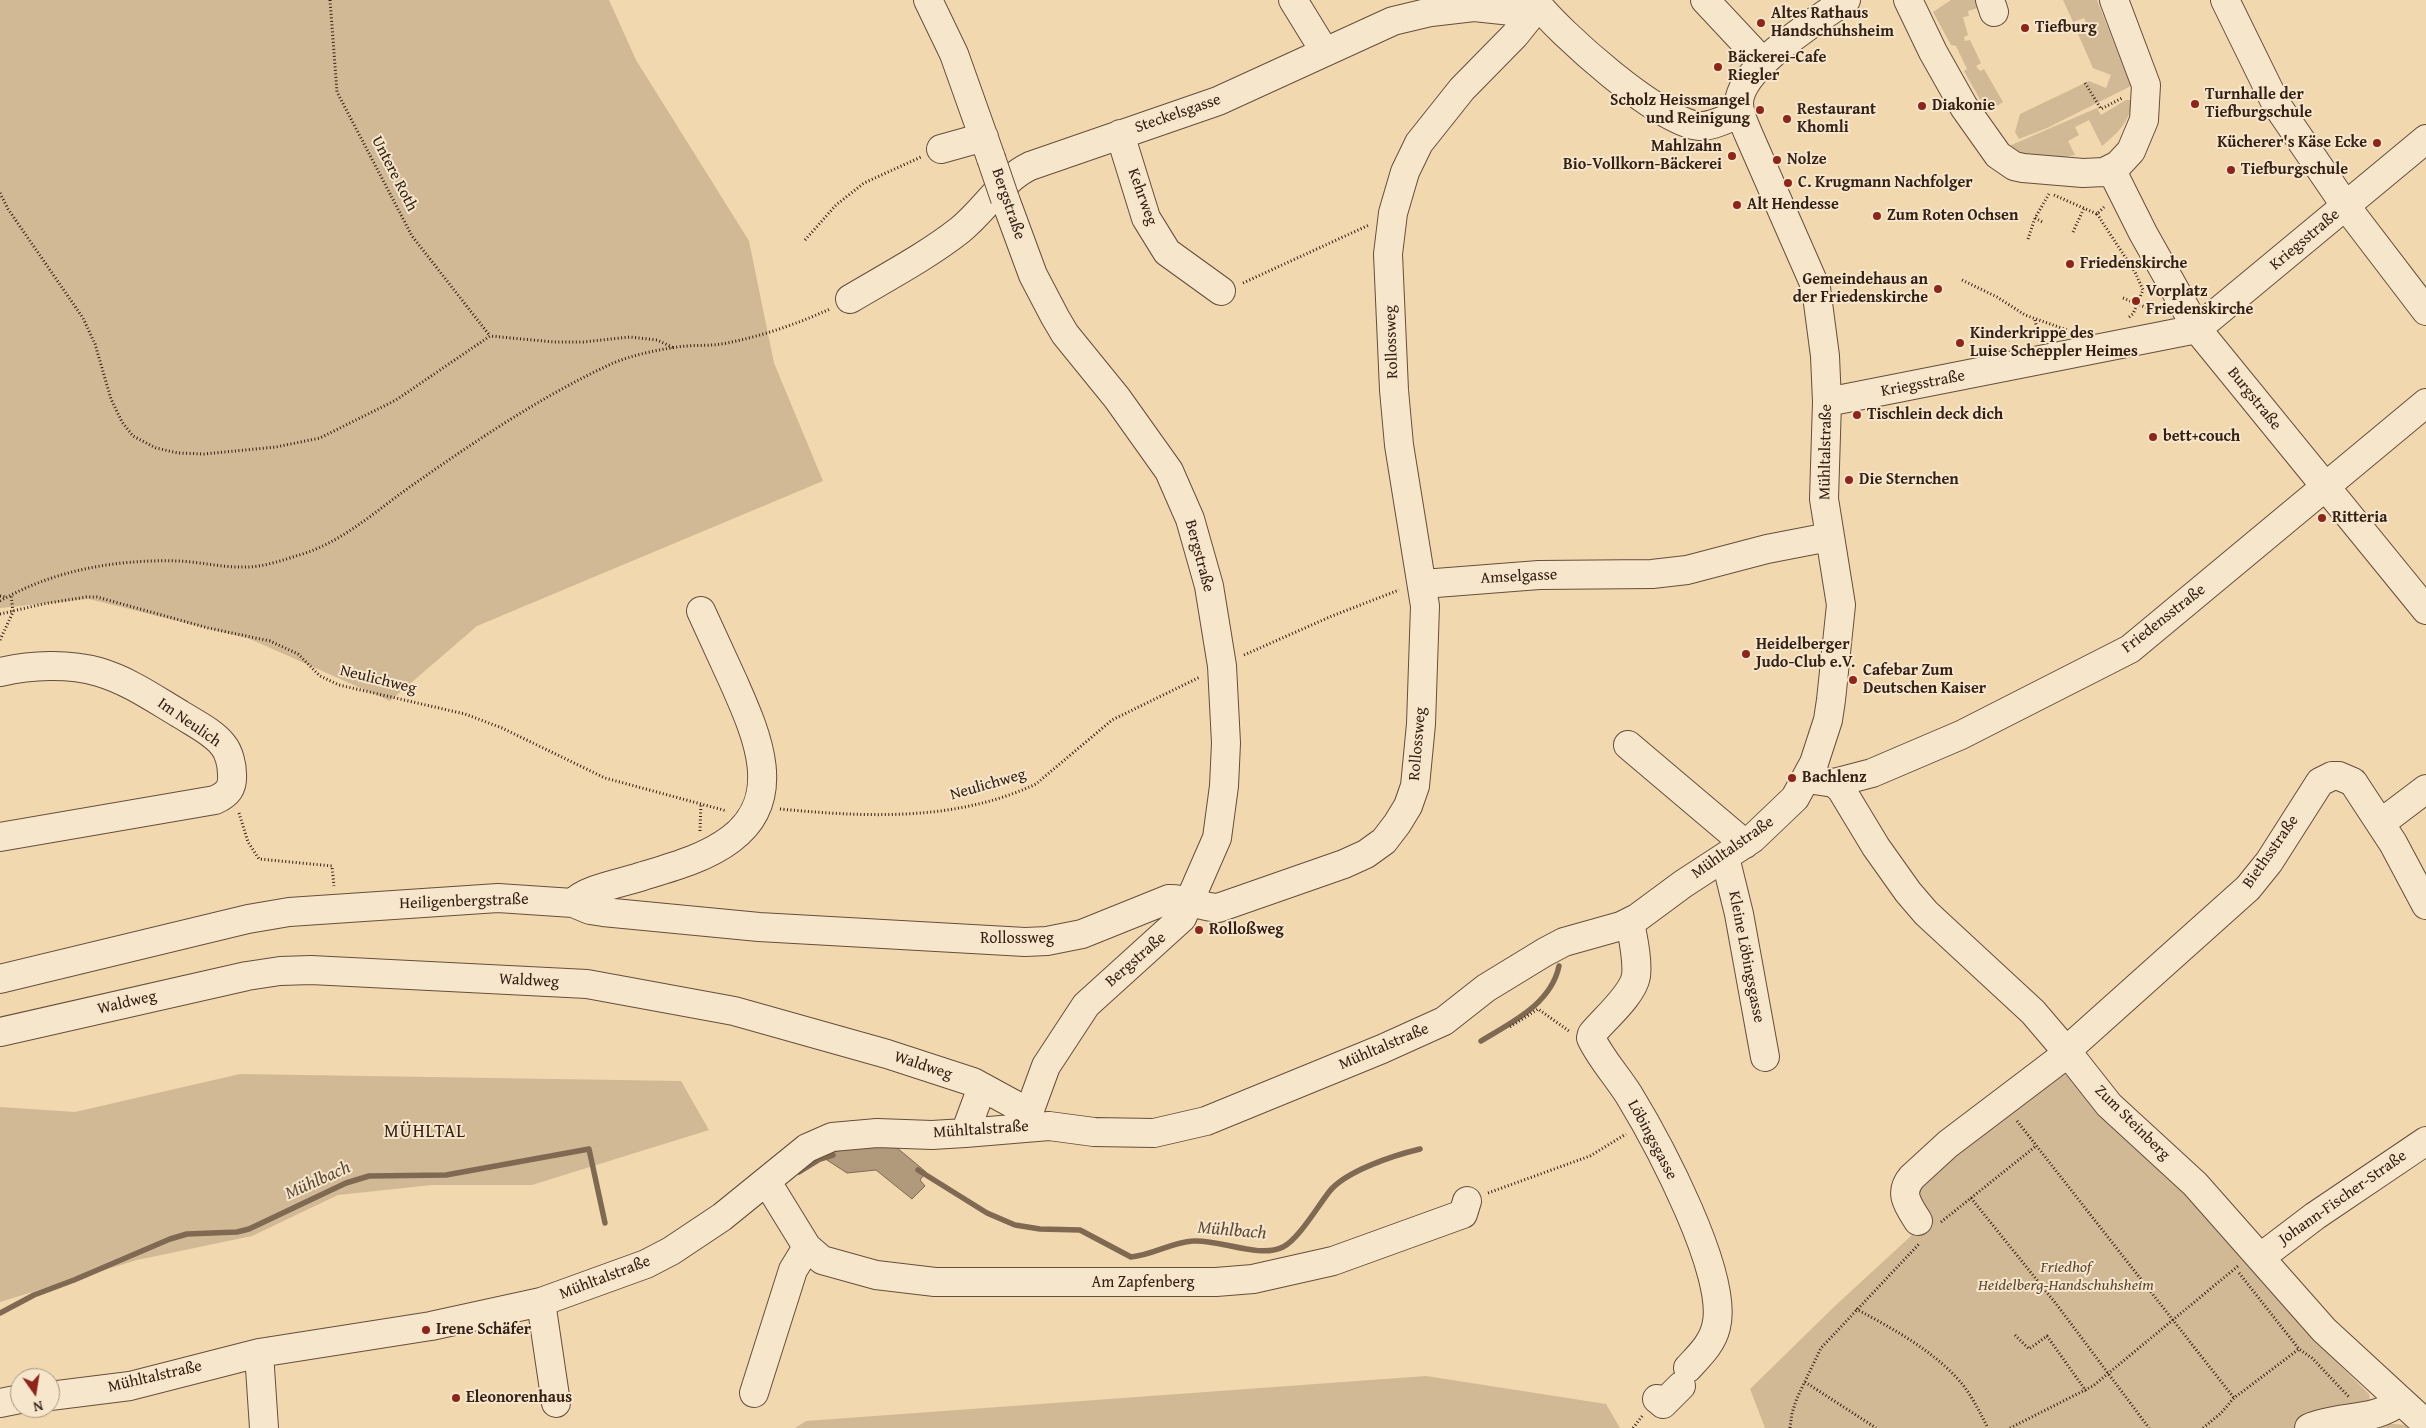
<!DOCTYPE html>
<html>
<head>
<meta charset="utf-8">
<style>
	body { margin:0 }
	#map { position:relative; width:2426px; height:1428px; overflow:hidden; background:#f1d8af; font-family:"Gentium Book Plus",serif }
	canvas { display:block }
	.north { position:absolute; left:10px; top:1368px; width:50px; height:50px; box-sizing:border-box; background:#f6e6cb; border:1px solid #a99782; border-radius:50%; rotate:167deg; font-size:14px; font-weight:700; line-height:20px; text-align:center; color:#362015 }
	.north::after { content:''; display:block; margin:auto; width:18px; height:22px; background:#8f2418; clip-path:polygon(50% 0,100% 100%,50% 72%,0 100%) }
</style>
</head>
<body>
<div id="map">
<canvas width="2426" height="1428"></canvas>
<div class="north">N</div>
</div>
<script>
const c = document.querySelector('canvas').getContext('2d');
c.lineJoin = 'round';
function paint(path, color) {
  c.fillStyle = color;
  c.fill(path, 'evenodd');
}
function strokePath(path, color, width, dash) {
  c.strokeStyle = color;
  c.lineWidth = width;
  c.lineCap = dash ? 'butt' : 'round';
  c.setLineDash(dash || []);
  c.stroke(path);
}
function write(font, color, halo, rows, align = 'center') {
  c.font = font + ' "Gentium Book Plus",serif';
  c.lineWidth = 4;
  c.setLineDash([]);
  c.textBaseline = 'middle';
  c.strokeStyle = halo;
  c.fillStyle = color;
  for (const [text, x, y, turn = 0] of rows) {
    c.save();
    c.translate(x, y);
    c.rotate((+turn || 0) * Math.PI / 180);
    c.textAlign = isNaN(turn) ? turn : align;
    if (halo) c.strokeText(text, 0, 0);
    c.fillText(text, 0, 0);
    c.restore();
  }
}
const green = new Path2D(`
	M0,0H609L636,60L749,241L774,363L823,481L477,626L390,701L250,639L89,599L0,608Z
	M1951,0H1982L1984,6L1968,11L1969,16L1963,17L1968,35L1964,37L1965,41L1970,40L1981,63L1976,66L1980,71L1984,69L2003,102L1987,112L1964,71L1967,69L1956,46L1951,45L1933,12Z
	M2063,0H2097L2131,86L2047,128L2019,139L2015,132L2020,114L2089,81L2106,88L2111,75L2093,68L2078,34L2089,29L2084,18L2073,22Z
	M2126,100H2134C2127,124 2120,131 2102,146L2089,120L2075,127L2079,135L2068,141L2075,155C2055,160 2026,160 2009,146L2097,108L2101,115Z
	M2064,1062L2168,1168L2251,1263L2309,1335L2369,1394L2373,1422L2405,1425L2409,1428H1765L1750,1389L1836,1305L1925,1223L1909,1190Z
	M240,1074L681,1081L709,1130L532,1185H432L338,1195L252,1236L137,1260L0,1302V1107L75,1112Z
	M1426,1376L1606,1404L1620,1428H795L806,1421Z`);
const water = new Path2D(`
	M869,1145L896,1147L926,1172L920,1180L925,1186L912,1199L876,1170L847,1173L827,1160L825,1154Z`);
const stream = new Path2D(`
	M1481,1041C1512,1022 1551,1004 1559,966
	M918,1170L987,1213L1015,1225L1040,1229L1080,1230L1131,1257C1153,1255 1172,1242 1193,1241C1220,1239 1259,1259 1283,1247C1298,1240 1318,1206 1329,1192C1345,1171 1395,1155 1420,1149
	M799,1172L820,1159L833,1155
	M0,1313L34,1295L74,1280L170,1239L187,1234L237,1232L249,1229L346,1183L369,1176L446,1175L589,1149L605,1223`);
const path = new Path2D(`
	M330,0L337,92L412,236L490,336
	M2085,83L2101,109L2122,98
	M0,193L8,209L83,318L95,344L111,399L122,422L133,436L156,448L178,453L204,454L276,447L320,438L396,400L490,336L554,342H583L630,337L657,340L674,348
	M2054,195L2097,214L2104,207
	M2097,214L2135,272L2143,290L2133,314L2128,318
	M2035,218L2044,223
	M2073,232L2084,208
	M2028,239L2035,218L2049,194
	M805,240L836,205L864,183L921,157
	M1962,280L1997,297L2025,315L2067,330
	M1243,283L1369,225
	M2123,298L2157,312
	M2035,320L2039,338
	M0,596L7,597
	M0,601C54,570 117,559 179,561C201,562 224,568 246,567C264,567 283,560 299,555C342,543 378,509 414,484C477,440 542,396 611,364C631,355 665,348 686,346C700,345 713,346 727,343C762,336 797,324 830,309
	M0,614L43,604L86,597H97L208,628L270,641L298,654L320,676L339,685L465,714L502,728L605,778L727,811
	M0,640L13,612L11,595
	M1244,655L1332,616L1399,590
	M780,809C866,817 955,822 1036,784L1112,720L1200,677
	M239,813L248,842L259,859L332,866L334,886
	M700,831L701,803
	M1510,1027L1538,1009L1569,1031
	M2017,1121L2234,1398
	M1488,1193L1590,1156L1626,1134
	M1971,1198L2057,1305L2149,1428
	M1941,1222L2036,1146
	M2239,1273L2299,1349L2312,1358L2349,1397
	M1856,1309C1892,1328 1936,1352 1963,1385C1973,1398 1980,1413 1988,1428
	M2015,1335L2029,1349L2047,1336L2086,1391
	M1805,1382L1876,1428
	M1633,1428L1643,1415
	M1790,1428L1792,1413L1797,1398L1821,1348L1919,1244
	M2010,1428L2093,1386L2238,1266
	M2203,1428L2221,1413L2234,1398L2299,1349`);
const minor = new Path2D(`
	M928,0L954,54L991,158
	M1293,0L1325,52
	M1534,0C1559,33 1660,123 1700,126C1712,127 1729,117 1740,114
	M1705,0L1763,62
	M1908,0L1933,52L1964,107L1998,155L2014,166L2023,168L2083,173L2104,172L2118,165L2131,151L2144,120L2146,85L2114,0
	M1990,0L1994,12
	M2225,0L2276,104L2345,205L2426,311
	M1120,134L1146,218L1167,252L1221,291
	M941,149L984,137
	M2111,169L2143,233L2197,329L2426,610
	M1005,199L1033,275L1055,317L1065,334L1117,398L1169,471L1190,519L1209,586L1222,666L1226,743L1224,786L1217,838L1182,918L1086,1005L1046,1066L1024,1126
	M850,299C887,277 927,256 960,230C986,209 1001,180 1030,166L1218,101L1393,21L1431,12L1474,7L1512,11L1539,5
	M1827,402L2197,329L2426,139
	M1423,584L1539,575L1652,574L1687,570L1767,549L1829,537
	M0,672C31,665 68,663 99,672C129,681 153,698 180,714C194,723 213,732 223,745C229,752 232,765 232,774C233,788 228,794 215,800L0,837
	M1628,745L1745,844
	M1807,779L1834,783L1841,789L1876,847L1908,892L1926,913L2033,1012L2068,1053L2109,1105L2195,1184L2324,1330L2426,1424
	M1834,783L1872,773L1961,735L2130,649L2426,403
	M2381,823L2426,789
	M1725,857L1739,914L1765,1057
	M573,903C584,889 626,882 643,876C673,867 706,858 731,839C786,798 756,733 734,683C723,659 712,635 701,611
	M1630,922C1633,938 1638,960 1636,976C1633,995 1604,1019 1592,1034L1591,1038C1601,1059 1617,1076 1629,1095C1657,1141 1730,1276 1716,1327C1712,1344 1699,1356 1688,1368
	M0,979L248,919L289,912L498,898L573,903L590,910L603,912L759,927L1025,942L1047,941L1082,934L1169,899C1185,898 1201,907 1218,908L1344,864L1366,854L1384,841L1397,824L1408,806L1415,786L1421,724L1425,606L1399,445L1394,390L1388,254L1393,213L1405,172L1419,143L1462,89L1515,35L1539,5
	M0,1032L247,976L280,971L311,970L587,984L734,1011L887,1054L973,1082L1028,1112
	M965,1133L982,1087
	M767,1182L807,1247L822,1260L876,1275L935,1282H1216L1253,1279L1333,1261L1463,1214L1467,1201
	M1918,1221C1908,1205 1898,1193 1912,1177L1948,1144L2068,1053L2076,1042L2248,888L2269,862L2320,782L2332,776H2339L2353,782L2393,843L2426,905
	M2261,1257L2315,1216L2426,1141
	M541,1302L556,1403
	M259,1353L264,1428
	M754,1393L793,1270L807,1247
	M50,1396L130,1386L259,1353L431,1326L541,1302L646,1264L671,1251L722,1217L807,1148L832,1137L877,1133L932,1135L965,1133L1049,1126L1094,1132L1154,1133L1206,1121L1382,1049L1444,1021L1486,988L1545,952L1564,942L1621,926L1637,918L1683,884L1752,839L1795,798L1814,763L1828,720L1831,700L1841,605L1824,499L1827,402L1825,356L1816,288L1748,133C1744,123 1739,114 1739,103C1740,67 1818,20 1846,0
	M1657,1399L1663,1404L1681,1386
	M0,1403L20,1399
	M2309,1428C2338,1415 2376,1422 2400,1401`);
const minorBridge = new Path2D(`
	M991,158L1005,199`);
const markers = [
	[1761,23,5,"#8f2418"],
	[2025,28,5,"#8f2418"],
	[1718,67,5,"#8f2418"],
	[2195,104,5,"#8f2418"],
	[1922,106,5,"#8f2418"],
	[1760,110,5,"#8f2418"],
	[1787,119,5,"#8f2418"],
	[2377,143,5,"#8f2418"],
	[1732,156,5,"#8f2418"],
	[1777,160,5,"#8f2418"],
	[2231,170,5,"#8f2418"],
	[1788,183,5,"#8f2418"],
	[1737,205,5,"#8f2418"],
	[1877,216,5,"#8f2418"],
	[2070,264,5,"#8f2418"],
	[1938,289,5,"#8f2418"],
	[2136,301,5,"#8f2418"],
	[1960,343,5,"#8f2418"],
	[1857,415,5,"#8f2418"],
	[2153,437,5,"#8f2418"],
	[1849,480,5,"#8f2418"],
	[2322,518,5,"#8f2418"],
	[1746,654,5,"#8f2418"],
	[1853,680,5,"#8f2418"],
	[1792,778,5,"#8f2418"],
	[1199,930,5,"#8f2418"],
	[426,1330,5,"#8f2418"],
	[456,1398,5,"#8f2418"]
];
const poiNames = [
	["Altes Rathaus",1771,14],
	["Handschuhsheim",1771,32],
	["Tiefburg",2035,28],
	["Bäckerei-Cafe",1728,58],
	["Riegler",1728,76],
	["Turnhalle der",2205,95],
	["Tiefburgschule",2205,113],
	["Scholz Heissmangel",1750,101,"right"],
	["und Reinigung",1750,119,"right"],
	["Diakonie",1932,106],
	["Restaurant",1797,110],
	["Khomli",1797,128],
	["Kücherer's Käse Ecke",2367,143,"right"],
	["Mahlzahn",1722,147,"right"],
	["Bio-Vollkorn-Bäckerei",1722,165,"right"],
	["Nolze",1787,160],
	["Tiefburgschule",2241,170],
	["C. Krugmann Nachfolger",1798,183],
	["Alt Hendesse",1747,205],
	["Zum Roten Ochsen",1887,216],
	["Friedenskirche",2080,264],
	["Gemeindehaus an",1928,280,"right"],
	["der Friedenskirche",1928,298,"right"],
	["Vorplatz",2146,292],
	["Friedenskirche",2146,310],
	["Kinderkrippe des",1970,334],
	["Luise Scheppler Heimes",1970,352],
	["Tischlein deck dich",1867,415],
	["bett+couch",2163,437],
	["Die Sternchen",1859,480],
	["Ritteria",2332,518],
	["Heidelberger",1756,645],
	["Judo-Club e.V.",1756,663],
	["Cafebar Zum",1863,671],
	["Deutschen Kaiser",1863,689],
	["Bachlenz",1802,778],
	["Rolloßweg",1209,930],
	["Irene Schäfer",436,1330],
	["Eleonorenhaus",466,1398]
];
const streetNames = [
	["Steckelsgasse",1178,114,-19],
	["Untere Roth",394,174,63],
	["Kehrweg",1142,197,70],
	["Bergstraße",1008,204,71],
	["Kriegsstraße",2305,240,-40],
	["Rollossweg",1392,342,-92],
	["Kriegsstraße",1923,384,-11],
	["Burgstraße",2254,399,51],
	["Mühltalstraße",1826,452,-89],
	["Bergstraße",1199,556,75],
	["Amselgasse",1519,577,-3],
	["Friedensstraße",2164,619,-38],
	["Neulichweg",378,680,14],
	["Im Neulich",189,723,35],
	["Rollossweg",1418,744,-85],
	["Neulichweg",988,785,-16],
	["Mühltalstraße",1733,848,-35],
	["Biethsstraße",2271,852,-55],
	["Heiligenbergstraße",464,902,-2],
	["Rollossweg",1017,939],
	["Kleine Löbingsgasse",1746,957,79],
	["Bergstraße",1136,960,-41],
	["Waldweg",529,981,3],
	["Waldweg",127,1003,-13],
	["Mühltalstraße",1384,1047,-23],
	["Waldweg",923,1066,18],
	["Zum Steinberg",2132,1123,45],
	["Mühltalstraße",981,1130,-4],
	["Löbingsgasse",1652,1140,62],
	["Johann-Fischer-Straße",2343,1198,-35],
	["Mühltalstraße",605,1278,-21],
	["Am Zapfenberg",1143,1283],
	["Mühltalstraße",155,1377,-13]
];
const parkNames = [
	["Friedhof",2066,1268],
	["Heidelberg-Handschuhsheim",2066,1286]
];
const neighbourhoodNames = [
	["MÜHLTAL",425,1132]
];
const waterNames = [
	["Mühlbach",318,1181,-24],
	["Mühlbach",1232,1231,5]
];
paint(green, '#d1b995');
paint(water, '#b1997b');
strokePath(water, '#806952', 1);
strokePath(stream, '#806952', 5.5);
strokePath(minor, '#654e3c', 30);
strokePath(path, '#362015', 3, [1, 2.5]);
strokePath(minor, '#f6e6cb', 28);
strokePath(minorBridge, '#654e3c', 30, []);
strokePath(minorBridge, '#f6e6cb', 28);
for (const [x, y, r, color] of markers) {
  const dot = new Path2D();
  dot.arc(x, y, r, 0, 2 * Math.PI);
  c.fillStyle = color;
  c.fill(dot);
  strokePath(dot, '#f6e6cb', 2);
}
write('bold 16px', '#362015', '#f6e6cb', poiNames, 'left');
write('16px', '#362015', '#f6e6cb', streetNames);
write('italic 16px', '#5d4635', '#f6e6cb', parkNames);
c.letterSpacing = '1px';
write('18px', '#362015', '#f6e6cb', neighbourhoodNames);
c.letterSpacing = '0px';
write('italic 18px', '#614a39', '#f6e6cb', waterNames);
</script>
</body>
</html>
